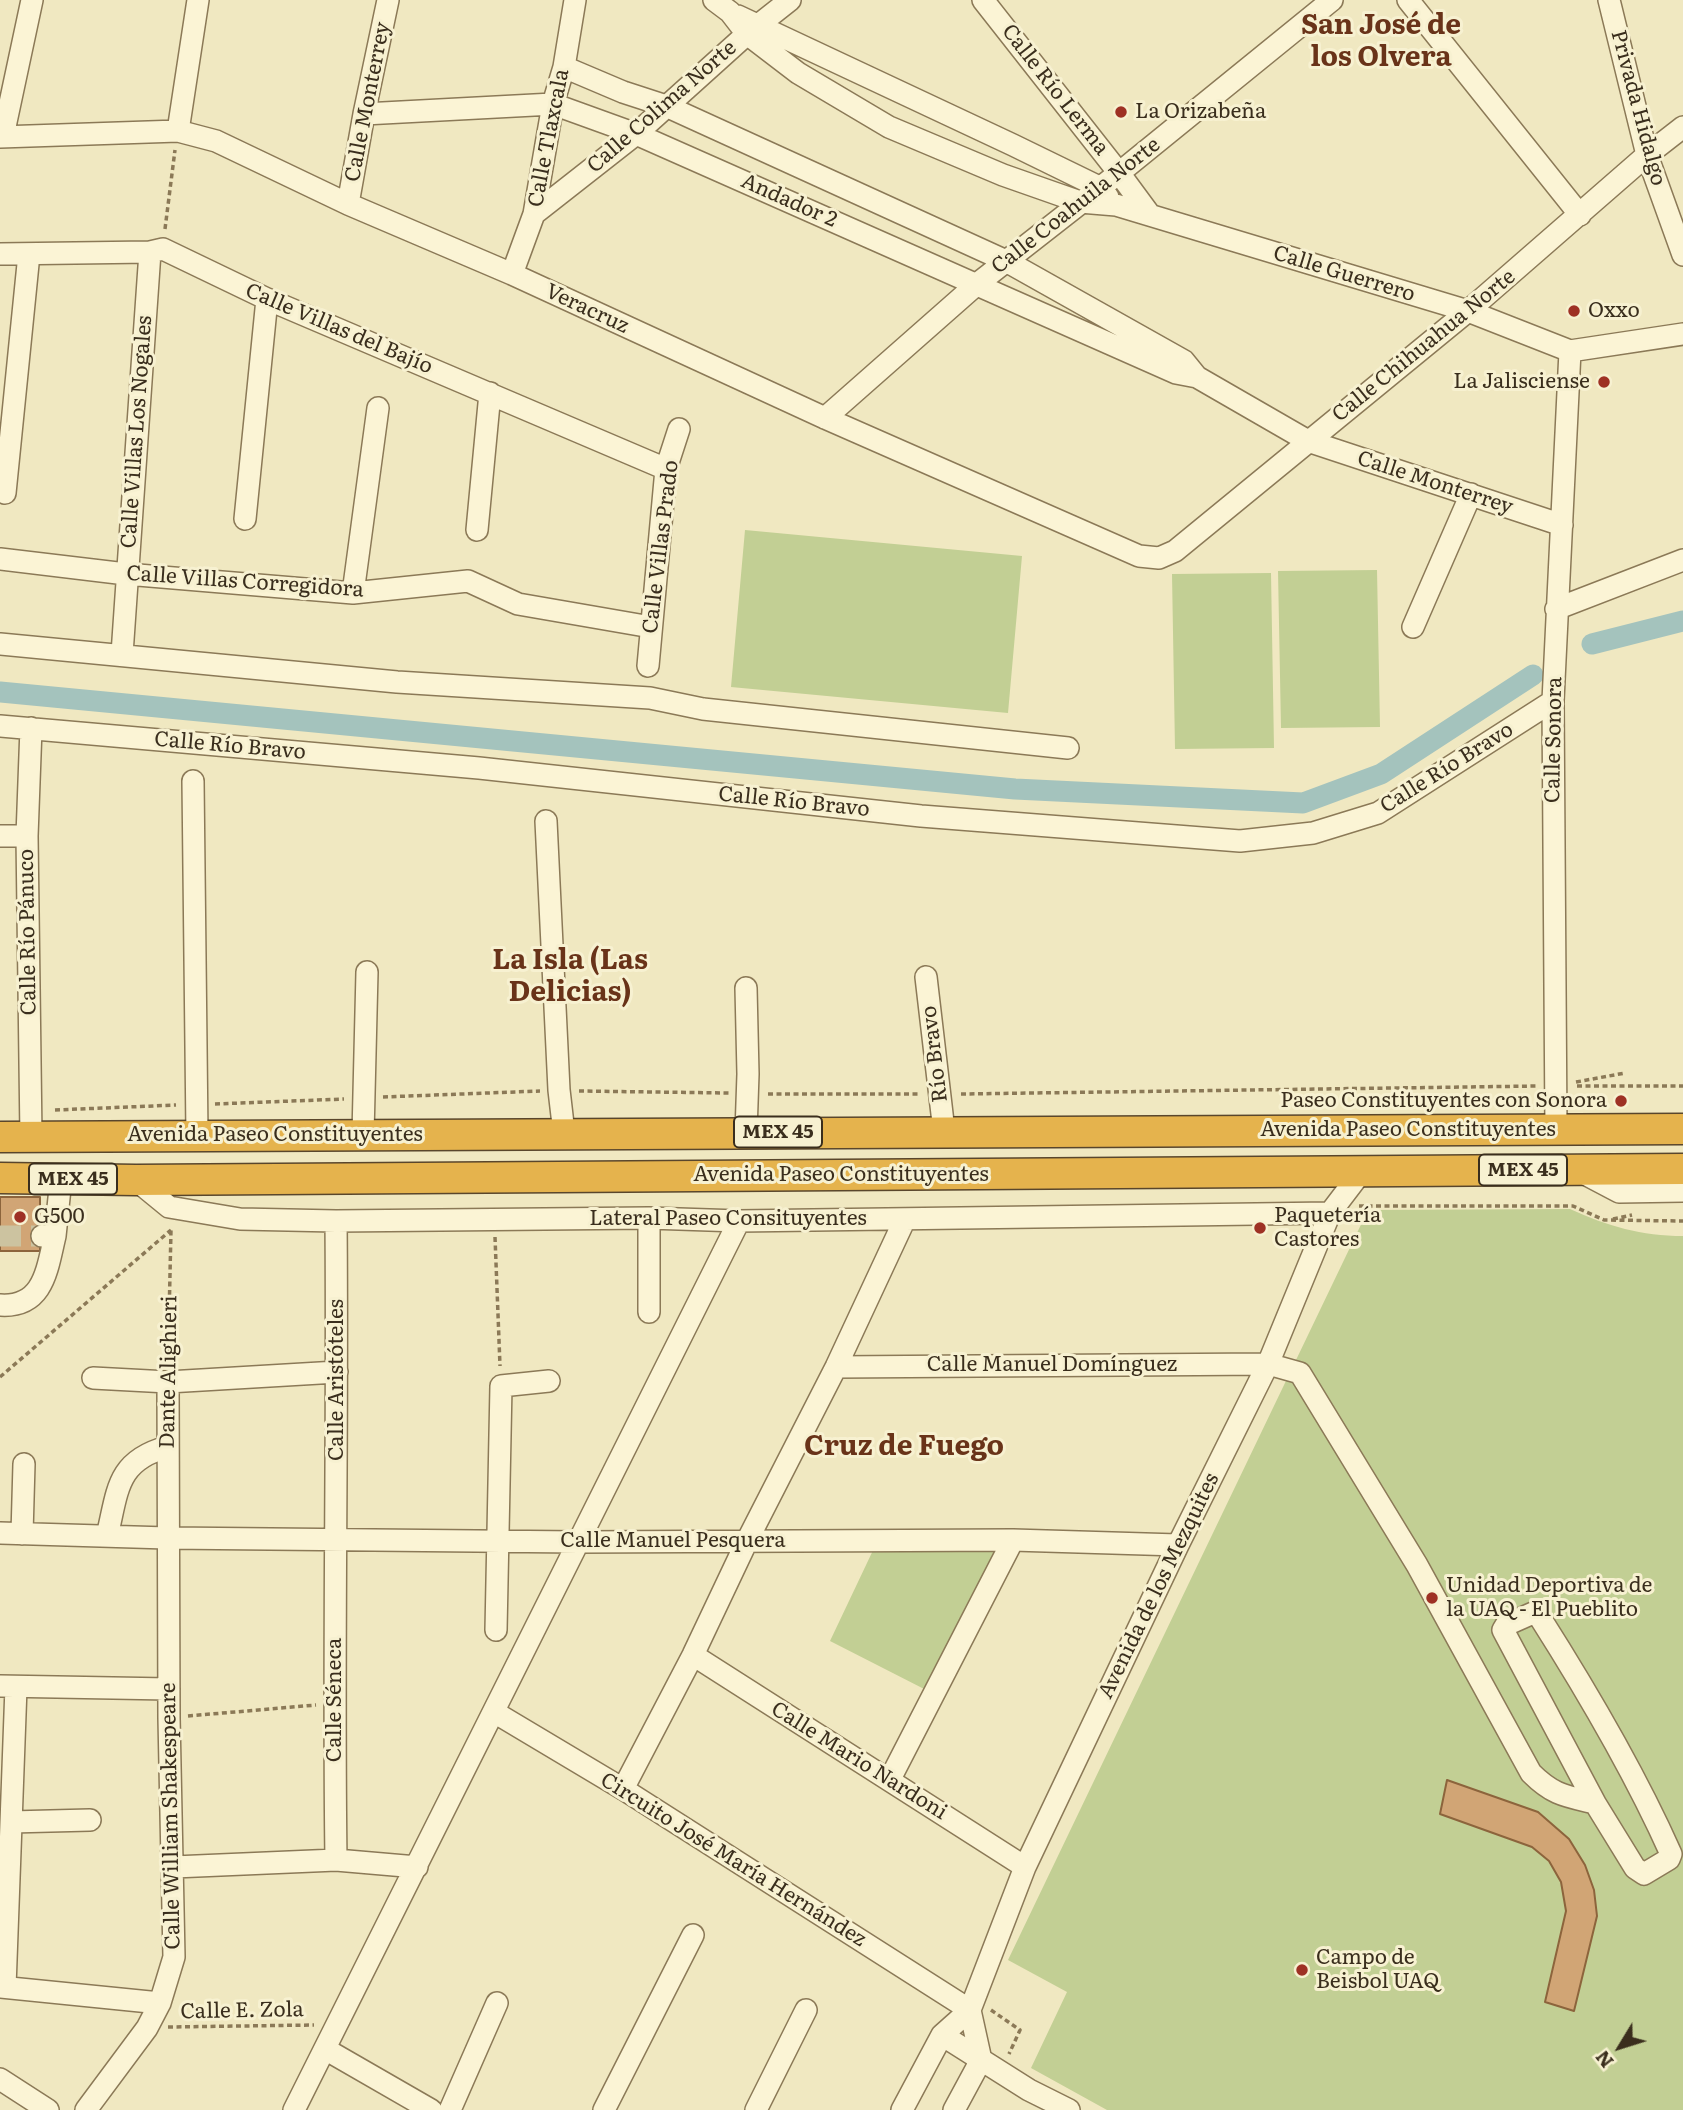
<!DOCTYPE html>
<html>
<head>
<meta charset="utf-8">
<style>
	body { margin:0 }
	#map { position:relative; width:1683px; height:2110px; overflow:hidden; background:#f0e8c1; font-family:Literata,serif }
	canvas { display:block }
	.north { position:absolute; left:1585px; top:2012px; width:70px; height:70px; -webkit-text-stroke:5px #f7f1d1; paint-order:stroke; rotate:232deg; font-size:19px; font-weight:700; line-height:28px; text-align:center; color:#3a2e1d }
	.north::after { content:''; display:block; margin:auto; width:24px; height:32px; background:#3a2e1d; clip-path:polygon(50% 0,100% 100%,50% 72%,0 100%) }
</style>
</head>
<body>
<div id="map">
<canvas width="1683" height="2110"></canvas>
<div class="north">N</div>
</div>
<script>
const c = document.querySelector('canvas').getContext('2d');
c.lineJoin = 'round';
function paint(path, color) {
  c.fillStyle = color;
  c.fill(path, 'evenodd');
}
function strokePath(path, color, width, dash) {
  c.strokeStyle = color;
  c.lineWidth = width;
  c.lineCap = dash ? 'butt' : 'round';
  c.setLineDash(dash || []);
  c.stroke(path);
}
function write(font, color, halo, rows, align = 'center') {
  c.font = font + ' Literata,serif';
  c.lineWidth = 6;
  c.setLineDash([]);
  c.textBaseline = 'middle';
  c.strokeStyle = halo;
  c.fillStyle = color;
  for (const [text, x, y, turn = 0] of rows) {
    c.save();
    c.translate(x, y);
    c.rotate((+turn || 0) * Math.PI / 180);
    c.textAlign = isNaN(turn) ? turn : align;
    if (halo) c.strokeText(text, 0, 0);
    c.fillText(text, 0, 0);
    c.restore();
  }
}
const green = new Path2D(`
	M745,530L1022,556L1008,713L731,687Z
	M1377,570L1380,727L1281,728L1278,571Z
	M1271,573L1274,748L1175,749L1172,574Z
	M1570,1209C1607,1226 1642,1236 1683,1236V2110H1107L1031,2068L1067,1992L1008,1960L1368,1210Z
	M876,1544L1004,1545L930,1692L830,1641Z`);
const canal = new Path2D(`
	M1592,644L1683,621
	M0,692L1015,789L1303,803L1381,774L1533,675`);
const building = new Path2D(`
	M0,1197H40V1251H0Z
	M1447,1780L1538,1812L1569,1839L1585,1865L1594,1890L1597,1916L1574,2011L1545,2002L1566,1911L1561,1882L1549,1861L1532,1847L1440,1814Z`);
const minorTunnel = new Path2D(`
	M0,1236H40`);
const path = new Path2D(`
	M165,229L175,150
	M1576,1082L1625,1073
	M1577,1086H1683
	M579,1091L729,1093
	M768,1094H921
	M961,1094L1537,1086
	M383,1097L540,1091
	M215,1104L344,1099
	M55,1110L176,1105
	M1359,1206H1573L1604,1220L1683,1221
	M1613,1219L1632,1215
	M495,1237L500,1366
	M168,1363L171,1230
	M0,1377L171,1230
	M188,1716L316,1705
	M991,2010L1020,2030L1009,2054
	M168,2027L314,2025`);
const minor = new Path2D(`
	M714,0L730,12L747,34L798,73L889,127L1003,175L1080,202L1116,205L1468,311L1570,351
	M983,0L1119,173L1150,215
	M1408,0L1580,215
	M1609,0L1647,155L1683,255
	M738,16L1013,145L1099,187L1108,197
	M564,67L623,92L666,106L1006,261L1184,361L1197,377L1308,441L1562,525
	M364,114L553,104L636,134L1176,373L1197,377
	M178,131L198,0
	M3,136L32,0
	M0,137L178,131L216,141L348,204L512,274L825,418L1139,556L1159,558L1175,551L1468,311L1647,155L1683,127
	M348,204L364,114L388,0
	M534,214L636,134L747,34L790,0
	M0,254L150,252L163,249L267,299L666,469
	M512,274L534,214L553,104L564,67L575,0
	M1570,351L1683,334
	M825,418L977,284L1119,173L1332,0
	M5,493L29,254
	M245,519L267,299
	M477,530L490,393
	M0,559L126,574L353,593L468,581L518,604L651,627
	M353,593L378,408
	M1556,609L1683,560
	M1413,627L1471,494
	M0,644L397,682L650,698L703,709L1068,748
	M122,654L150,252
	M648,666L666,469L679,429
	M0,726L479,768L921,816L1240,841L1313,833L1378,813L1553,701
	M193,781L197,1135
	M546,821L559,1090L564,1133
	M0,836H27
	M926,977L944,1131
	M746,988L748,1074L746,1132
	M1556,1130L1553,701L1570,351
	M363,1134L367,972
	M31,1137L27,836L31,728
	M1581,1172L1619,1192L1683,1191
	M136,1180L169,1207L240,1219L336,1221L649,1218L739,1221L1330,1213
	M649,1218V1312
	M42,1236H55L61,1179
	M0,1305C44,1308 47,1269 55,1236
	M836,1367L1268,1364L1300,1373L1417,1565L1531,1773C1553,1795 1565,1796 1595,1803L1635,1868L1644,1874L1669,1859L1671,1854C1634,1771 1588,1693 1539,1616L1533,1613L1506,1625L1503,1630L1595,1803
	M93,1378L168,1382L337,1372
	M0,1533L167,1538L579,1542L1013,1540L1178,1545
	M22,1534L24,1464
	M107,1536C118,1491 116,1461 167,1447
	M496,1630L501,1386L549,1381
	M693,1655L1025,1867
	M0,1686L169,1689
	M494,1712L623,1789L970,2010
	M890,1779L1013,1540
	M623,1789L693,1655L747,1541L836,1367L905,1219
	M11,1822L90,1820
	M336,1860C333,1647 338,1434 336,1221
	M174,1867L336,1860L417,1867
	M0,1987L160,2003
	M5,1987L16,1687
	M942,2035L1029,2090L1069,2110
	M325,2049L431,2110
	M0,2079L48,2110
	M86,2110L147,2028L160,2003L174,1957L169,1718L168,1382
	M294,2110L739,1221
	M450,2110L497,2003
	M604,2110L693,1935
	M756,2110L806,2010
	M902,2110L942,2035L970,2010L1025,1867L1178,1545L1268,1364L1330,1213L1362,1171
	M954,2110L981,2060L970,2010`);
const highway = new Path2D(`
	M0,1137L1683,1129
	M0,1178L136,1180L1683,1169`);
const markers = [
	[1121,112,7,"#9e3124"],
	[1574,311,7,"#9e3124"],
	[1604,382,7,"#9e3124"],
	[1621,1101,7,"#9e3124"],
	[20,1217,7,"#9e3124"],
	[1260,1228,7,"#9e3124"],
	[1432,1598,7,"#9e3124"],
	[1302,1970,7,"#9e3124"]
];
const shields = [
	[778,1132,88],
	[1523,1170,88],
	[73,1179,88]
];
const shieldNames = [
	["MEX 45",778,1132],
	["MEX 45",1523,1170],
	["MEX 45",73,1179]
];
const streetNames = [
	["Calle Río Lerma",1055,90,52],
	["Calle Monterrey",368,102,-79],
	["Calle Colima Norte",662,107,-41],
	["Privada Hidalgo",1638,108,75],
	["Calle Tlaxcala",549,138,-79],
	["Andador 2",789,201,24],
	["Calle Coahuila Norte",1076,206,-38],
	["Calle Guerrero",1344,274,17],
	["Veracruz",587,309,25],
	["Calle Villas del Bajío",339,329,23],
	["Calle Chihuahua Norte",1424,346,-39],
	["Calle Villas Los Nogales",137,432,-86],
	["Calle Monterrey",1435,483,18],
	["Calle Villas Prado",661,547,-83],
	["Calle Villas Corregidora",245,582,4],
	["Calle Sonora",1554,740,-89],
	["Calle Río Bravo",230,746,5],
	["Calle Río Bravo",1447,768,-32],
	["Calle Río Bravo",794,802,6],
	["Calle Río Pánuco",28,932,-91],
	["Río Bravo",935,1054,-97],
	["Avenida Paseo Constituyentes",1408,1130],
	["Avenida Paseo Constituyentes",275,1135],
	["Avenida Paseo Constituyentes",841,1175],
	["Lateral Paseo Consituyentes",728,1219],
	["Calle Manuel Domínguez",1052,1365],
	["Dante Alighieri",169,1372,-89],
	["Calle Aristóteles",337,1380,-90],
	["Calle Manuel Pesquera",673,1541],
	["Avenida de los Mezquites",1159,1586,-64],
	["Calle Séneca",335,1700,-90],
	["Calle Mario Nardoni",859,1761,32],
	["Calle William Shakespeare",171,1816,-91],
	["Circuito José María Hernández",733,1860,32],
	["Calle E. Zola",242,2011,-1]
];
const poiNames = [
	["La Orizabeña",1135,112],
	["Oxxo",1588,311],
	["La Jalisciense",1590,382,"right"],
	["Paseo Constituyentes con Sonora",1607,1101,"right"],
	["Paquetería",1274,1216],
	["Castores",1274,1240],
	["G500",34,1217],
	["Unidad Deportiva de",1446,1586],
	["la UAQ - El Pueblito",1446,1610],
	["Campo de",1316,1958],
	["Beisbol UAQ",1316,1982]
];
const districtNames = [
	["San José de",1381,26],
	["los Olvera",1381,58],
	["La Isla (Las",570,961],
	["Delicias)",570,993],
	["Cruz de Fuego",904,1447]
];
paint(green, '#c2cf94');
strokePath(canal, '#a4c3bd', 21);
paint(building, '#d1a575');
strokePath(building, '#8c643c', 2);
strokePath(minorTunnel, '#ccc3a0', 21, [21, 10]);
strokePath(minor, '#8b7957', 24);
strokePath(highway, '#59462c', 33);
strokePath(path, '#8b7957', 3.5, [5, 3.5]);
strokePath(minor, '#fbf4d5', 21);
strokePath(highway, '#e5b34d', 30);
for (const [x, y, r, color] of markers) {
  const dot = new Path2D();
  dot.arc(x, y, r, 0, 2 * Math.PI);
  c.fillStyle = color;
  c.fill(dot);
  strokePath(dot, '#f7f1d1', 2.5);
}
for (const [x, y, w] of shields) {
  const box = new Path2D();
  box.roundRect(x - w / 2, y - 15.5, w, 31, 5);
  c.fillStyle = '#f7f1d1';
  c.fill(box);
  strokePath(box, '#3a2e1d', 2);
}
write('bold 19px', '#3a2e1d', null, shieldNames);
write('21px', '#3a2e1d', '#f7f1d1', streetNames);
write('21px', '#3a2e1d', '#f7f1d1', poiNames, 'left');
write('bold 28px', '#693319', '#f7f1d1', districtNames);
</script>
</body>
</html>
